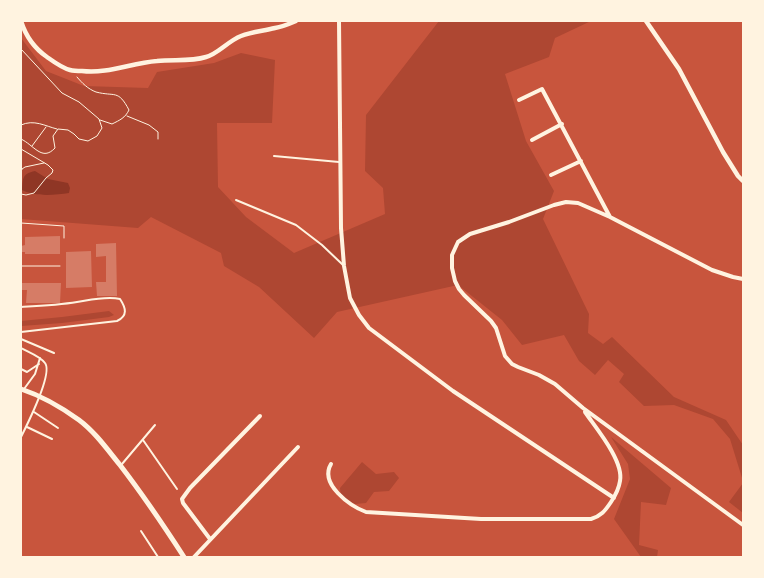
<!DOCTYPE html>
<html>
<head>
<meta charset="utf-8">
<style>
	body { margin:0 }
	#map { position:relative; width:764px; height:578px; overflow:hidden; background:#c8553d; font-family:"Nunito Sans",sans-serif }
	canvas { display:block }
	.frame { position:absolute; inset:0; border:22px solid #fff3e0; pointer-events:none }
</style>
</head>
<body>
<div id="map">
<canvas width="764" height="578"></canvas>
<div class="frame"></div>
</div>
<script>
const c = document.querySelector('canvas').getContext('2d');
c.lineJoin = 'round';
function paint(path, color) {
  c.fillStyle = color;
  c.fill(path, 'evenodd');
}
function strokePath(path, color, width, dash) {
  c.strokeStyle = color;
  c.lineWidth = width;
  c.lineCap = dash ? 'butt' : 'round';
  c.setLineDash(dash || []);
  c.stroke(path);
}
const green = new Path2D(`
	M439,21H591L555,38L549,57L505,74L526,141L554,191L543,219L589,314L588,333L603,344L612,337L674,397L726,420L743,445V481L730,439L713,419L674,405L644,406L619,382L624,374L608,360L595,375L579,361L564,335L522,345L502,320L458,285L337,312L314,338L259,287L224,266L221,253L151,217L138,228L21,219V38L46,71L84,86L148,88L157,72L214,63L241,53L275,60L272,123H217L218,187L246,217L294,253L385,214L383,188L365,171L366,115Z
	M109,311L114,315L109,317L62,323L21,326V321L62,317Z
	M611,437L671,488L666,505L641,502L639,545L658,550L657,557H641L614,519L630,479L628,464Z
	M362,462L376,474L394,472L399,478L389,491L374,492L366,503L355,504L341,497L340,488Z
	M743,483V513L729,502Z`);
const water = new Path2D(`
	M35,171L48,179L68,183L70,188L69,193C55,195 35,197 22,190C23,178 22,174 35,171Z`);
const building = new Path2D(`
	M60,236V254H25V252H21V246L25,245V237Z
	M116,243L117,296H97L96,282H106V256L96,257V244Z
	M91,251L92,287L66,288V252Z
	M21,283H61L60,303H26L27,290H21Z`);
const path = new Path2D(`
	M21,49L62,93L79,102L99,119L102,128L97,136L88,141L79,139L74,134L68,130L58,129L53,136L55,148C42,162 34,145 21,139
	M77,77C82,83 88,89 96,92C115,97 118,89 129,110C125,118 120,120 112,124L100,120
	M127,116L149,125L158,132V139
	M21,125C34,119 45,126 57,129
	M32,146L46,127
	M21,149L48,165L53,170L52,173L46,178L34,193L26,195L21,194
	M21,172L22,169L25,167L44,163
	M21,223L64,226V238
	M21,266H60`);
const service = new Path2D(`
	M274,156L339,162
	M236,200L296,225L322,245L343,265
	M21,307C39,306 59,305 77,302C90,300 106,296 120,299C126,308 128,316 117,321L21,332
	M21,339L54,353
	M21,348C28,352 40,356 45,363C53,373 27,425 21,437
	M21,369L27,372L39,364
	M24,389L35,374L40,358
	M34,412L58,428
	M27,427L52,439
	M143,440L177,489
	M122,464L155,425
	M141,531L158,557`);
const minor = new Path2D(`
	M339,21L341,228L344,266L350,298L359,315L369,328L453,391L614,498
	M519,100L542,89L610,217
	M532,140L562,124
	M551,175L581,161
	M743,279L733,277L712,270L610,217L578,203L566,202L554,205L509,222L470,234L458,242L452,255V268L455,281L459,289L464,295L491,321L496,328L505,356L512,364L518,367L539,375L555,384L583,408L743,525
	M331,464C319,484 350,506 366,512L481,519H591C601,516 605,511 611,502C615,496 619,488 620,481C624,461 596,428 585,412
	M210,539L183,503L182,499L190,488L260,416
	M194,557L298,447`);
const tertiary = new Path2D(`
	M21,21C26,37 34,48 47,57C54,62 62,68 70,70C74,71 78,71 82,71C108,74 131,63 157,61C173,59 190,62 206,57C218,54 228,41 241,36C252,32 263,31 275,28C282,27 289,24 296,21
	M646,21L679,69L723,152L738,176L743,181`);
const secondary = new Path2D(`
	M21,389C42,396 61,407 79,420C95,432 107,449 120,465C143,495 164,526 184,557`);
paint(green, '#ae4732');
paint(water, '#8f3625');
paint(building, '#d67c66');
strokePath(path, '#fff3e0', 1);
strokePath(service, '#fff3e0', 2);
strokePath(minor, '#fff3e0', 4);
strokePath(tertiary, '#fff3e0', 4.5);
strokePath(secondary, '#fff3e0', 5);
</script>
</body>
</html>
